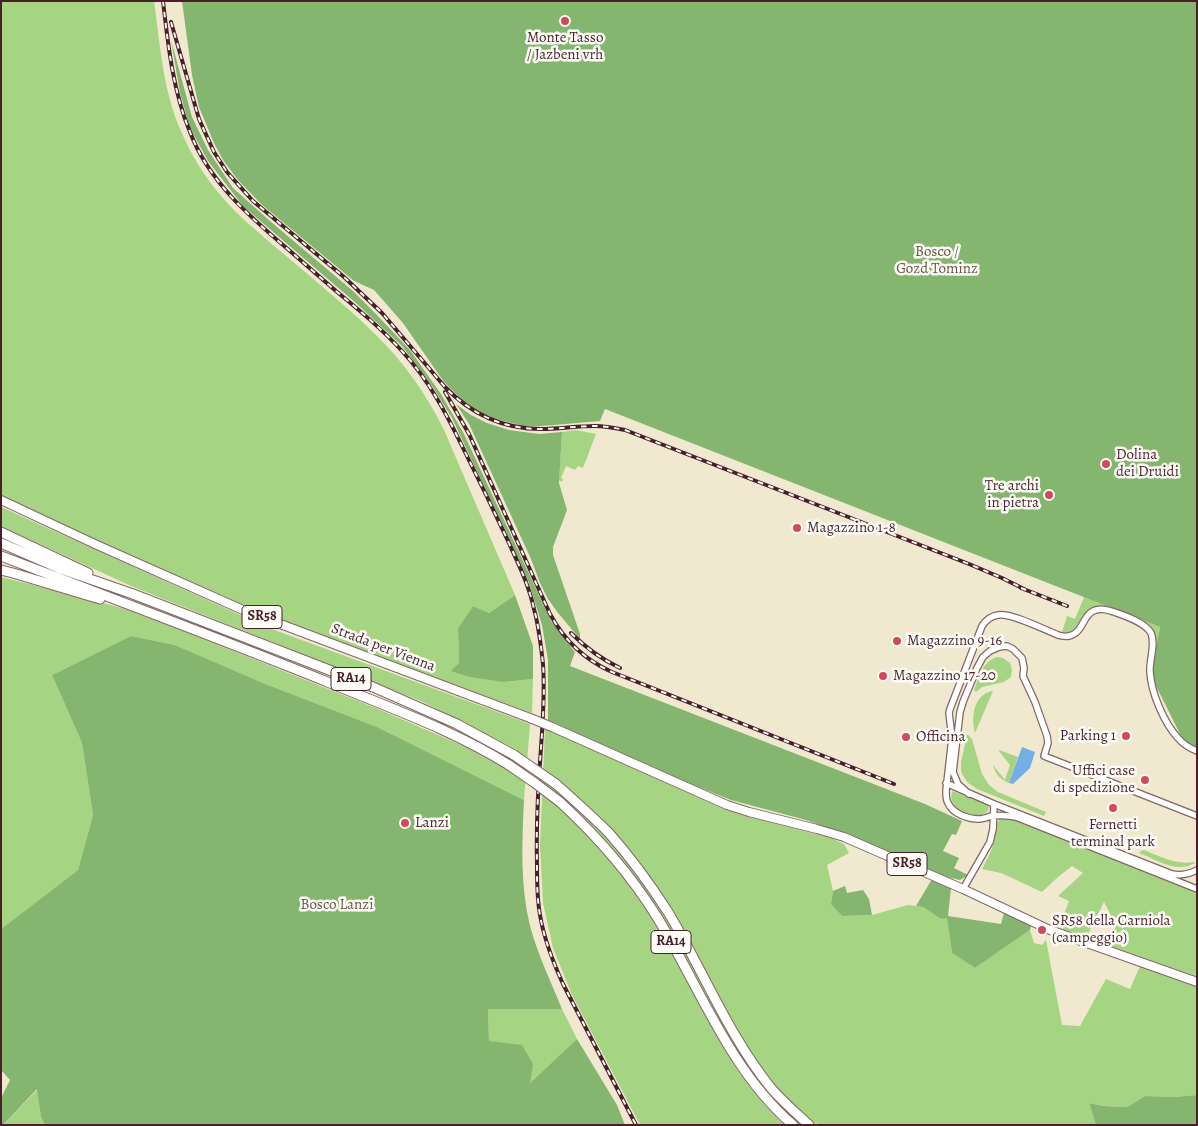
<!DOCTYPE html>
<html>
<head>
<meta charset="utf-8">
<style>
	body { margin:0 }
	#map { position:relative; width:1198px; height:1126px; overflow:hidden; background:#f0e9d0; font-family:Alegreya,serif }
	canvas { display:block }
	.frame { position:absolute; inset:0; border:2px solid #4a1f2b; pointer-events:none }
</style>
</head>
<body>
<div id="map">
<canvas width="1198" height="1126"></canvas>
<div class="frame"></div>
</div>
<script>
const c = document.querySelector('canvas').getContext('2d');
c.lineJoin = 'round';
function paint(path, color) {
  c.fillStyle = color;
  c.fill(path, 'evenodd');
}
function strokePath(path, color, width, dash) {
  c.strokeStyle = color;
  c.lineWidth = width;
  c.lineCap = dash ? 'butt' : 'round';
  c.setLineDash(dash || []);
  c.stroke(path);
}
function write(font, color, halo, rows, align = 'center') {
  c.font = font + ' Alegreya,serif';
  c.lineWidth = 5;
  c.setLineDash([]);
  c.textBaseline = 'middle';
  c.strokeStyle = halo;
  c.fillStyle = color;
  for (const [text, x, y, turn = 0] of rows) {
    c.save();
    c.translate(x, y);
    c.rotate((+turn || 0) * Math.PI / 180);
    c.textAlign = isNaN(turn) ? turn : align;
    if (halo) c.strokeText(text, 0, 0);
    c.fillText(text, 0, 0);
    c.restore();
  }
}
const green = new Path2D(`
	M1,1H154C160,44 163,91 181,131C191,155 206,179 223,198C238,216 256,230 273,245C307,274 342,302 373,332C403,361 426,393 444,430L515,595L489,613L473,606L458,628L459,663L504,682L533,679L532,713L276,619L204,589L1,496Z
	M576,430L596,434L583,468L578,466L575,470L566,466L561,478L563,479L562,482L559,480L562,432Z
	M1,507L269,628L530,724L524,800L377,727L263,683L175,645L131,636L52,675L82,743L93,815L78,870L1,929V577L77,596L125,609L171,626L383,711L470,749L506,769L517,750L423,702L131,586L1,526Z
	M1084,597L1160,627L1157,643C1155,639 1154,635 1152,632C1150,629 1116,611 1110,610C1106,608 1095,609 1091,610C1077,614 1080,636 1062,632L1067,616L1075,619Z
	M997,657L1003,658L1010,663L1012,670L1011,677L1004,682L982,687L976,692L974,690C979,677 982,662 997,657Z
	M993,691L975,733C971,718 973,694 993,691Z
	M545,728L721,808L739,814L831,838L844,844L849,853L827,865L833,891L831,904L842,916L872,915L908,905L923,907L941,919L947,917L952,953L975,968L1030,930L1034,943L1042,945L1046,940L1062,1025L1080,1026L1106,979L1130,989L1140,966L1197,987V1095L1174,1097L1145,1096L1127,1107L1103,1106L1089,1103L1096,1125H819L816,1123L814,1125H640L572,995L553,948L543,903L540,845Z
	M965,734L968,735L972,739L982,774L989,785L998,792L1046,812L1044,816L977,789L968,783L962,774L961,769V762L965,744Z
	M999,750L1018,757L1009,783C1000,779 995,774 993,765L1005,780L1010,765L999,751Z
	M952,791L988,804C995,823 945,817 952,791Z
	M1001,818L1017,820L1197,891V978L1109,946L1116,925L1104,902L1086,938L1064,931L1061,923L1069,901L1058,896L1083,873L1072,866L1058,877L1042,892L1001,873L982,869C987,859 993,849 995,838C998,829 994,825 1001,818Z
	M1144,850C1161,857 1176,865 1194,862L1195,863C1177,874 1157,860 1139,853L1141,851Z
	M488,1009H562L577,1039L529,1084L489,1041Z
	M38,1089L41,1117L45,1125H1V1123L3,1125Z`);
const forest = new Path2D(`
	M182,1H1197V748L1185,742L1180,734L1155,684C1150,664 1157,646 1160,627L605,409L600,421L542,426H524L495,419L476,410L464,402L444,382L403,323L374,290L354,281L261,204L237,179L223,160L214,143L199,107L192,75Z
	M171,40L192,117L208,150L233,188L270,221L353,291L377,315L410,350L441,394L464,434L551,621L575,652L570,666L925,804L962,821L956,835L952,834L943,851L959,858L954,868L968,875L960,880L947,877L848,835L806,820L731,800L691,784L548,720V660L542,625L529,583L452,418L432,386L402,346L357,304L243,206L208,161L190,128L180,93Z
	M456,404L471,415L487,423L509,430L539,434L562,432L559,483L567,510L553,547V555L580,634V639L558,613L548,599L540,583L531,559L469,424Z
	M515,595L533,646V679L504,682L470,677L451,671L459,663L458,628L473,606L489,613Z
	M131,636L175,645L263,683L377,727L524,800C522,842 520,885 530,926C538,955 551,982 562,1009H488L489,1041L522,1045L533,1064L530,1083L577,1039L617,1105L625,1125H45L41,1117L37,1089L3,1125L1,1123V1098L10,1080L1,1070V929L78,870L93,815L82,743L52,675Z
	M932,879L951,888L948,916L1001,924L1004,913L1031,926L1030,930L975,968L952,953L947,918L941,919L923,907L916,906Z
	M845,886L847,893L863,890L869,899L872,915L842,916L831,904L833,891Z
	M1197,1095V1125H1096L1089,1103L1103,1106L1127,1107L1145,1096L1174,1097Z`);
const water = new Path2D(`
	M1022,747L1035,752L1030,768L1013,784L1009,783Z`);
const minor = new Path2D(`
	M1197,751C1189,748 1183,744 1178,738C1164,723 1151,692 1150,672C1149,660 1156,645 1151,633C1145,622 1123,615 1111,611C1080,602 1088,632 1069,636C1065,637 1062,636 1058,635C1045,630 1010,612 998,615C991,616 986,620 982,626L950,709L949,713L952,738L946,791C946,795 946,800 948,803C953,814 968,819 979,819C983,819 988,817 991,816C1000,815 1008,815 1016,817L1197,889
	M946,783L994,804L1172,874C1181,876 1189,874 1197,870
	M969,794L958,784L953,772L960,712L963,702L977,668L983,657L990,651L999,647L1007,646L1013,649L1022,658L1024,668L1023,676L1035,702L1047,736L1048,743L1044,756L1197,816
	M963,889L990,842L993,829L994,804`);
const major = new Path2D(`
	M1,500L97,545L243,610L530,718
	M552,727L727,805L749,812L817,829L844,837L963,889L1050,930L1197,982`);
const highway = new Path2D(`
	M1,532L88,573
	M1,543L61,569L133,594L373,687L457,724L514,755
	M1,556C111,598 221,639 330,683C390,708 453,730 509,765
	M1,570L13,573L100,599
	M556,784C574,800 592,816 609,833C631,858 650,884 668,912C703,970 728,1035 771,1088C782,1101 796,1113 809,1125
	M560,802C598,837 629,872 657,917C699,986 730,1071 793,1125`);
const rail = new Path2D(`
	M163,1C168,45 173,91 190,132C209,182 250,217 290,251C305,264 321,278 336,291C359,310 382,329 402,351C429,380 447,415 464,450C479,480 494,511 508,541C518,563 529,585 534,609C539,627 541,646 543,664C545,692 543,720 541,748C538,787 536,826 537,865C537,882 537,899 540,915C544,939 553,962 563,984L636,1125
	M171,22L199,119L214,152L227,172L243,190L253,201L344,277L382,313L445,387C471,414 503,429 541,429C559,429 577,426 595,426C605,426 615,428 625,430L969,564L1002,578L1026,590
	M445,392L469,434L550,614C564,640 585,660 612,672L894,784
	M1021,588L1067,606
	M571,633C585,647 601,659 620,668`);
const majorBridge = new Path2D(`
	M530,718L552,727`);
const highwayBridge = new Path2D(`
	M514,755L556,784
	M509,765L535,783L560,802`);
const markers = [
	[565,21,5,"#d1495b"],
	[1106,464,5,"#d1495b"],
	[1049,495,5,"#d1495b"],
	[797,528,5,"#d1495b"],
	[897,641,5,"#d1495b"],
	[883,676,5,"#d1495b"],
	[1126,736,5,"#d1495b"],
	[906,737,5,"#d1495b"],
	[1145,780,5,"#d1495b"],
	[1113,808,5,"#d1495b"],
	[405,823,5,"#d1495b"],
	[1042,930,5,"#d1495b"]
];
const shields = [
	[262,617,40],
	[351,679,40],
	[907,864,40],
	[671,942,40]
];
const shieldNames = [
	["SR58",262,617],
	["RA14",351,679],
	["SR58",907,864],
	["RA14",671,942]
];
const poiNames = [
	["Monte Tasso",565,38,"center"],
	["/ Jazbeni vrh",565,55,"center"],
	["Dolina",1116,455],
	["dei Druidi",1116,472],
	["Tre archi",1039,486,"right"],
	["in pietra",1039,503,"right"],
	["Magazzino 1-8",807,528],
	["Magazzino 9-16",907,641],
	["Magazzino 17-20",893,676],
	["Parking 1",1116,736,"right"],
	["Officina",916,737],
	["Uffici case",1135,771,"right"],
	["di spedizione",1135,788,"right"],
	["Lanzi",415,823],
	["Fernetti",1113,825,"center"],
	["terminal park",1113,842,"center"],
	["SR58 della Carniola",1052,921],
	["(campeggio)",1052,938]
];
const parkNames = [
	["Bosco /",937,252],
	["Gozd Tominz",937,269],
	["Bosco Lanzi",337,905]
];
const streetNames = [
	["Strada per Vienna",383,648,21]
];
paint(green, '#a5d482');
paint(forest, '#84b670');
paint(water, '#73aee4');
strokePath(minor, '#846665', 8);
strokePath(major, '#846665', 10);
strokePath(highway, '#846665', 11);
strokePath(minor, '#fff', 5.5);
strokePath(major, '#fff', 8);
strokePath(highway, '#fff', 9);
strokePath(rail, '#4a1f2b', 4);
strokePath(rail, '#fdfcf7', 2, [5.5]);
strokePath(majorBridge, '#846665', 10, []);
strokePath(highwayBridge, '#846665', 11, []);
strokePath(majorBridge, '#fff', 8);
strokePath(highwayBridge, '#fff', 9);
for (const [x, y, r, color] of markers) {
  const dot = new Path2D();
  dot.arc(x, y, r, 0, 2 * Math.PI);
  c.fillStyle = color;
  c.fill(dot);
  strokePath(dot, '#fdfcf7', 2);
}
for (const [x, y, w] of shields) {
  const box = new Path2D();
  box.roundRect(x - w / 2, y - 11.5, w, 23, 4);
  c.fillStyle = '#fdfcf7';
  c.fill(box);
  strokePath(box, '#4a1f2b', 1);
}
write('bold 14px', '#4a1f2b', null, shieldNames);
write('15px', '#4a1f2b', '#fdfcf7', poiNames, 'left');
write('15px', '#655545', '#fdfcf7', parkNames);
write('15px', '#4a1f2b', '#fdfcf7', streetNames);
</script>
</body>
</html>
